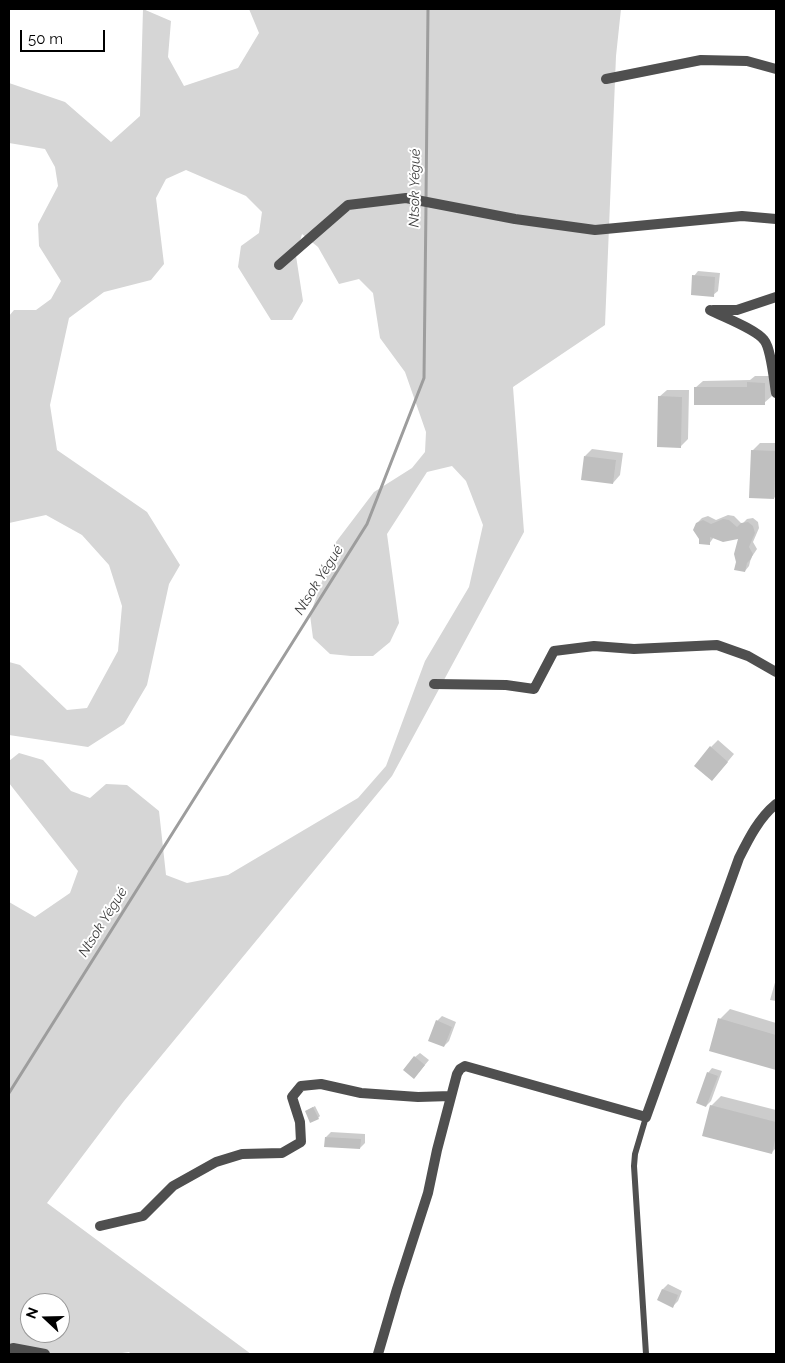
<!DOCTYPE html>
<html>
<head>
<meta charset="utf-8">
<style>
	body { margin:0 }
	#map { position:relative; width:785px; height:1363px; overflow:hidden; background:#fff; font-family:Raleway,sans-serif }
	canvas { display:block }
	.frame { position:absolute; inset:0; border:10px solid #000; pointer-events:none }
	.north { position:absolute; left:20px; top:1293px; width:50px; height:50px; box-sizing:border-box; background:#fff; border:1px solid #999; border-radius:50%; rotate:291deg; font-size:14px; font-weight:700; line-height:20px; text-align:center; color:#000 }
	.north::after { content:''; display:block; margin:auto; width:18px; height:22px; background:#000; clip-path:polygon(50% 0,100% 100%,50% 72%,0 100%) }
	.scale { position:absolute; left:20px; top:30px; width:85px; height:22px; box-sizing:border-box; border:2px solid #000; border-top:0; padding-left:6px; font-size:15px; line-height:18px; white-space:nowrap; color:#000; -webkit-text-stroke:4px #fff; paint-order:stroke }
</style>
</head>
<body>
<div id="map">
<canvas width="785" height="1363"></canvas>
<div class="frame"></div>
<div class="north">N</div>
<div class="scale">50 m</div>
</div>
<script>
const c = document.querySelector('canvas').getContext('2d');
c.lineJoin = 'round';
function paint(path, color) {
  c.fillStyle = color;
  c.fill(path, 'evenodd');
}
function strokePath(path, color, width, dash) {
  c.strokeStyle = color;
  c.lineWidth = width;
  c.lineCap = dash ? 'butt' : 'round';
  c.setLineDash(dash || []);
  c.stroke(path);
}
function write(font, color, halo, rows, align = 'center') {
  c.font = font + ' Raleway,sans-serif';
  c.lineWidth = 4;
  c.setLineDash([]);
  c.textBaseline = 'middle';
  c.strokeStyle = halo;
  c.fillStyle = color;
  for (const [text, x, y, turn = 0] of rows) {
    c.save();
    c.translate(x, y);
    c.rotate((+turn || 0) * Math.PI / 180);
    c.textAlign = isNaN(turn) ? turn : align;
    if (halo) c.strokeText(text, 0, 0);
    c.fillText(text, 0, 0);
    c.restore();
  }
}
const green = new Path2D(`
	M143,9L171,21L168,57L184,86L238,68L259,33L249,9H621L616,56L605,325L513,387L524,532L392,776L124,1101L47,1203L251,1354H131L129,1352L115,1354H9V902L35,917L70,893L78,871L9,783V761L19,753L43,760L71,791L90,798L106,784L127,785L159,811L166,875L187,883L228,875L358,798L386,766L425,661L469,587L483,525L466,481L452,466L427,472L387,534L399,623L390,642L373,656H351L330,654L313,638L310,615L336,542L374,492L412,468L425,452L426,432L405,372L380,338L373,293L359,279L339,284L318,247L302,234L296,256L303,301L292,320H271L238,267L241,246L259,233L262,212L246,196L186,170L166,179L156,198L164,264L151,280L104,292L69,318L50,405L57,450L147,512L180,565L169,584L147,685L124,724L88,747L9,735V662L20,665L67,710L87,708L118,651L122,606L109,565L82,535L46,515L9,523V316L14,310H36L51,299L61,281L39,246L38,224L58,186L55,167L45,149L9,143V83L65,102L111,142L140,116ZM30,1303H60V1333H30Z`);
const shadow = new Path2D(`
	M698,271L720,273L718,291L713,295L694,276Z
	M755,376H772V396L764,403L695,388L703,381L750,380Z
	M667,390H689L688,439L681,446L659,397Z
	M760,443H776V496L774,498L750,497L753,450Z
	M592,449L623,453L620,475L613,483L585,456Z
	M728,515L734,516L742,524L747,519L753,518L758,522L759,528L753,542L757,549L751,558L749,566L745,571L740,538L714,537L709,544L697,523L702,518L708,516L716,520Z
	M718,740L734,754L719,772L711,747Z
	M776,979V1001L770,1000Z
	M730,1009L776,1023V1069L711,1050L720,1019Z
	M442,1016L456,1022L449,1041L444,1046L437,1021Z
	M420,1053L429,1060L419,1072L415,1057Z
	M712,1068L722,1071L711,1101L706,1106L708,1073Z
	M721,1096L776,1110V1148L771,1153L711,1106Z
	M315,1106L320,1116L318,1118L306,1111Z
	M331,1132L365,1134V1143L360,1148L326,1137Z
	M668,1284L682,1291L678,1301L673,1306L658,1300L663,1289Z`);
const stream = new Path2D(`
	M426,199L428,9
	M9,1093L367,524L424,378L426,205`);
const building = new Path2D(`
	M692,275L715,277L714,297L691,295Z
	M747,382L765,383V405H694V387H747Z
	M658,396L682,397L681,448L657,447Z
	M751,450L776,451L774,499L749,498Z
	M584,456L616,460L613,484L581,480Z
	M723,519L729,520L737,527L741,523L748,522L753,526L755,533L749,547L753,554L751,559L747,563L745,572L734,570L736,562L734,554L738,539L723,542L710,537V545L699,544V539L693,530L696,523L703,520L711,524Z
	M710,746L728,762L712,781L694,766Z
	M718,1018L776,1035V1070L709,1051Z
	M436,1020L452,1027L444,1047L428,1041Z
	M414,1056L425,1065L414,1079L403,1070Z
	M707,1072L718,1076L706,1107L696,1103Z
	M710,1105L776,1122V1136L772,1154L702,1136Z
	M313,1107L319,1119L310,1123L305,1111Z
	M325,1137L361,1139L360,1149L324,1147Z
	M662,1289L678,1295L673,1308L657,1300Z`);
const service = new Path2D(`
	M646,1117L635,1154L634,1166L646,1354`);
const minor = new Path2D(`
	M606,79L701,60L747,61L776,69
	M279,265L348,205L406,198L515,219L595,230L742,216L776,219
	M710,310C723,317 756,329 764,340C771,348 774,381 776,393
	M713,310H737L776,297
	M434,684L506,685L534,689L554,651L594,646L634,649L717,645L748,656L776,672
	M100,1226L143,1216L173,1186L216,1162L242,1154L282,1153L301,1142L300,1122L292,1097L301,1086L321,1084L361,1093L418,1097L451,1096
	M9,1350L13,1348L45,1354
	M378,1354L397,1289L428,1193L437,1150L457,1074L460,1069L465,1066L646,1117L739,858C749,838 759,818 776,804`);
const waterNames = [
	["Ntsok Yégué",415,188,-89],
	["Ntsok Yégué",319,580,-58],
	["Ntsok Yégué",103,922,-58]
];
paint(green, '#d6d6d6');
paint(shadow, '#0003');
strokePath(stream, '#9d9d9d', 3);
paint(building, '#bfbfbf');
strokePath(service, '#4f4f4f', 6);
strokePath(minor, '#4f4f4f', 10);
write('italic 14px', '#3e3e3e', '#fff', waterNames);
</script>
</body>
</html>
